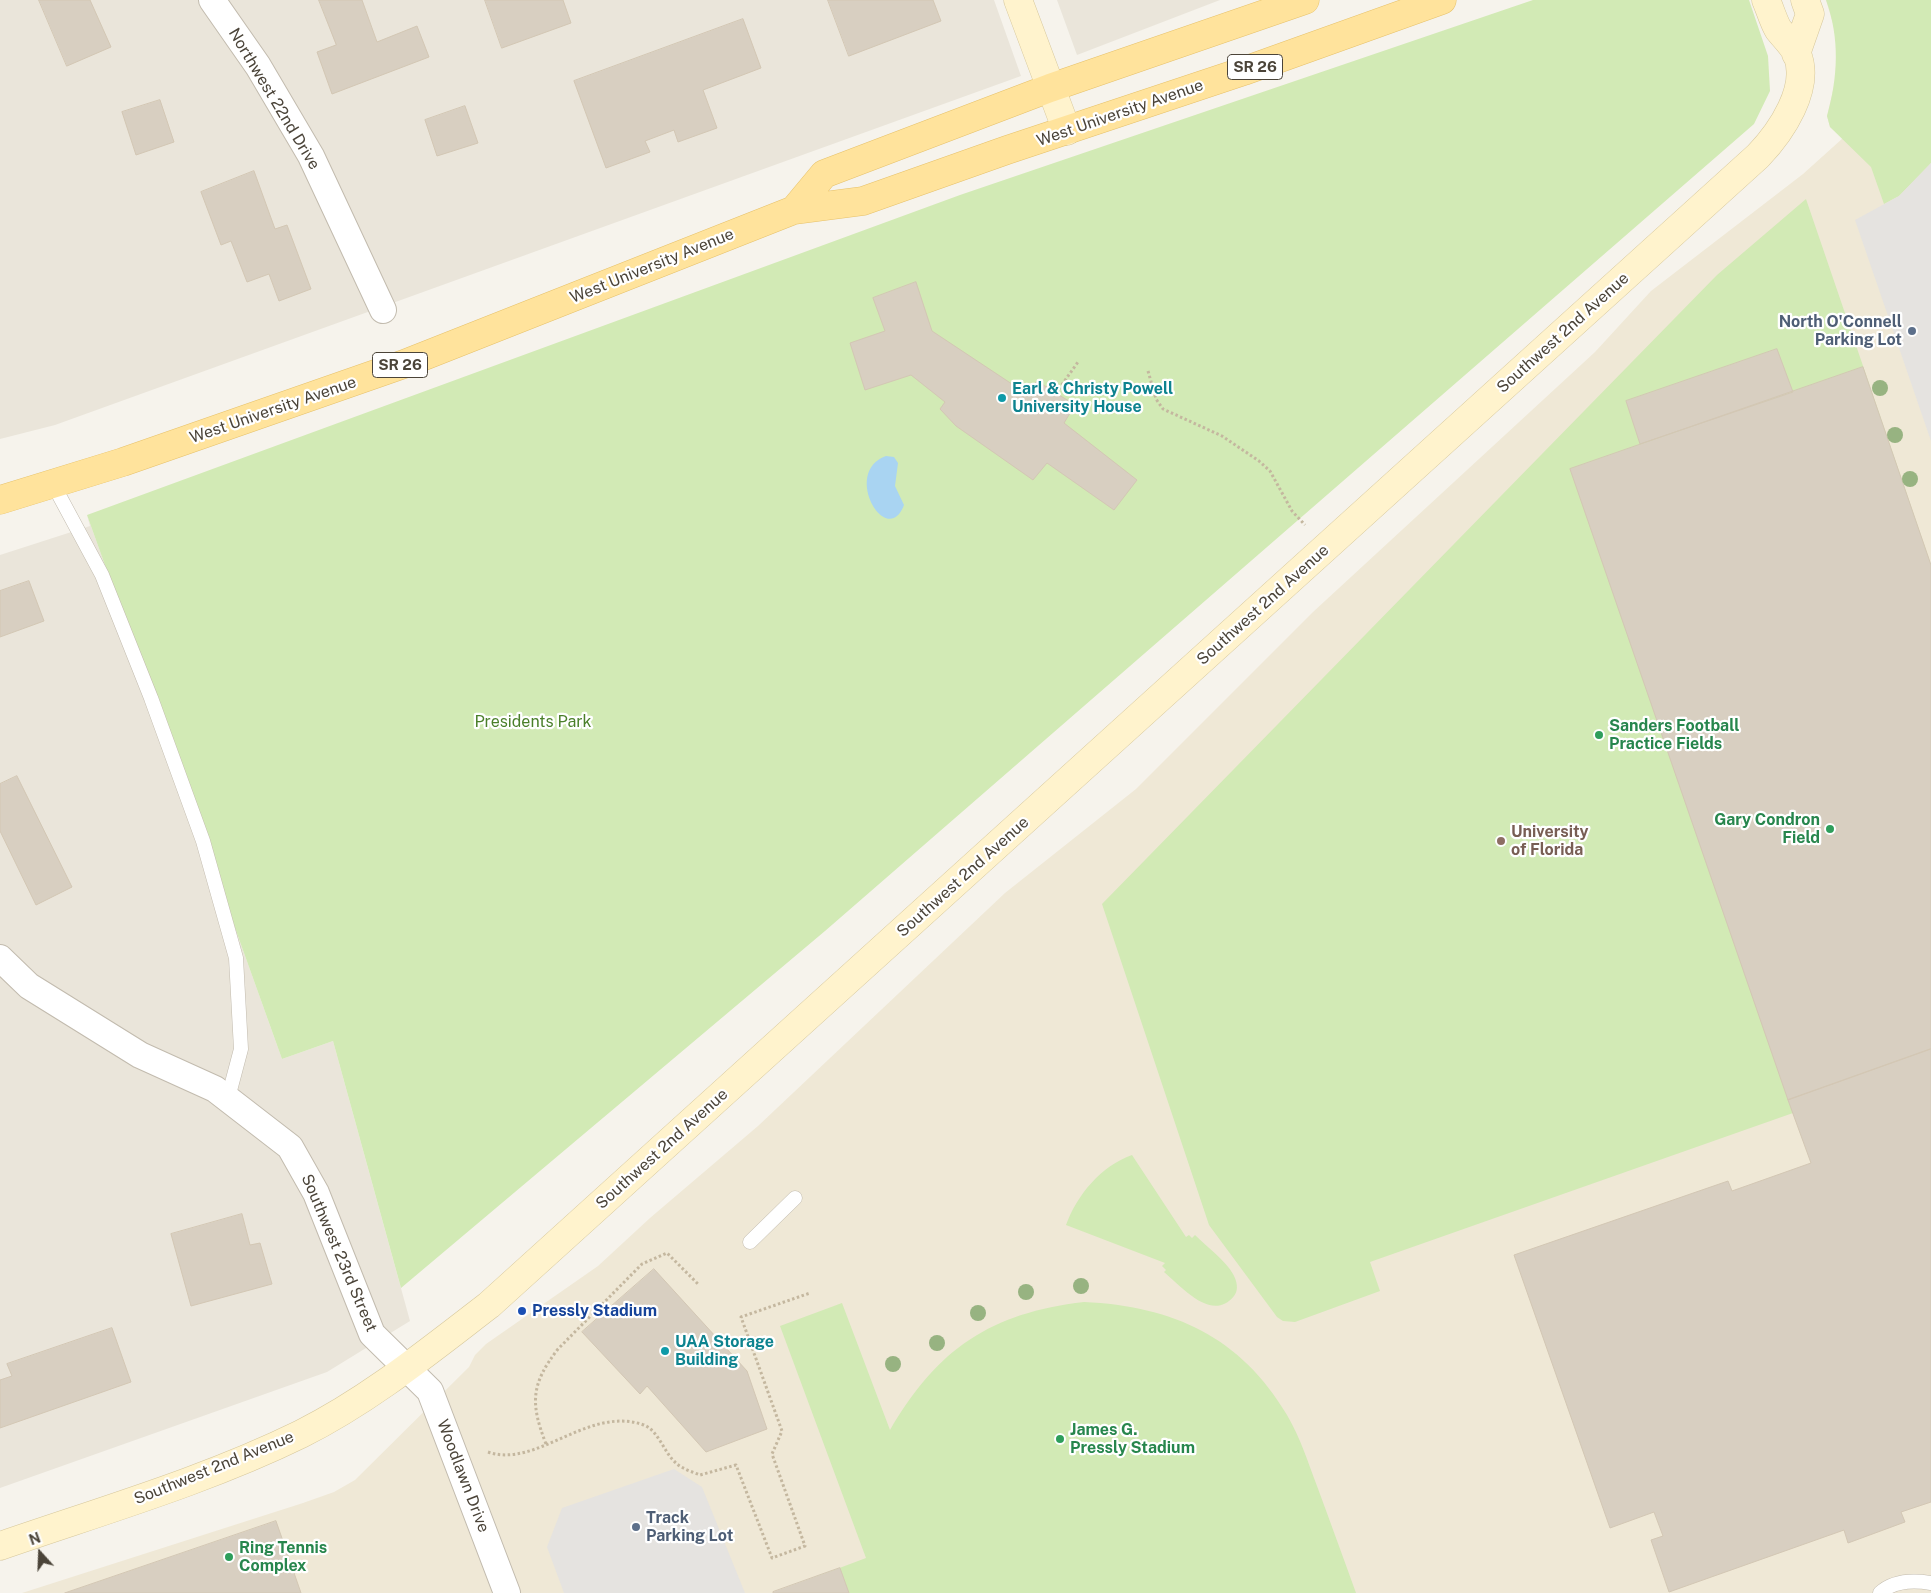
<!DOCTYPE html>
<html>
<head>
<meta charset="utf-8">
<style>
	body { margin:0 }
	#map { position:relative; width:1931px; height:1593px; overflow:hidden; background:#f6f3ec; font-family:"Public Sans",sans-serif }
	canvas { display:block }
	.north { position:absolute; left:15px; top:1528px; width:50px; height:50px; -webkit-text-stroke:4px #fff; paint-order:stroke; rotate:340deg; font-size:14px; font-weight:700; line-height:20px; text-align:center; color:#4b4439 }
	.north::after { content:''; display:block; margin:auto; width:18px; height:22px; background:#4b4439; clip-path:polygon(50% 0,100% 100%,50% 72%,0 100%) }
</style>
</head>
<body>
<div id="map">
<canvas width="1931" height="1593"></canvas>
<div class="north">N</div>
</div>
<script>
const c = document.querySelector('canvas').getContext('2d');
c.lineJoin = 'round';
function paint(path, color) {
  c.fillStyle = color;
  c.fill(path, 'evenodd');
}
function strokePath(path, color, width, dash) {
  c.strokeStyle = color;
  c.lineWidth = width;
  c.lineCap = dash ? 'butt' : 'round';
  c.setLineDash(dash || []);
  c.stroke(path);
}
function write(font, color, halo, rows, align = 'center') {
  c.font = font + ' "Public Sans",sans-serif';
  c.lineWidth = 4.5;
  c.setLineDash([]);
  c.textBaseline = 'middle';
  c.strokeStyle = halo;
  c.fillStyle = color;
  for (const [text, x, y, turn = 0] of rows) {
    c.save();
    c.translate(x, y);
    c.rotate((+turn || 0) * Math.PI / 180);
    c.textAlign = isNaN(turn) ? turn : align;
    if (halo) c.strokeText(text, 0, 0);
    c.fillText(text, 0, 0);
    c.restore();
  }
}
const residential = new Path2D(`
	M0,0H994L1021,76L55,425L0,439Z
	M1057,0H1220L1077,55Z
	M87,515L282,1059L333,1041L410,1321L327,1372L0,1488V555L90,526Z`);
const education = new Path2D(`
	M1826,0H1931V1593H22L303,1503L334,1492L355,1480L469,1367L475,1355L486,1344L598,1266L650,1218L758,1126L1005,893L1136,789L1313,612L1595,352L1651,291L1803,174L1843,138L1830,127L1827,116L1835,82L1837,47L1834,27Z`);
const green = new Path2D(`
	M1533,0H1749L1768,56L1770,91L1754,124L825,931L401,1288L333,1041L282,1059L87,515L960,195Z
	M1826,0H1931V163L1899,196L1884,204L1871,167L1830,127L1827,116C1838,77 1840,39 1826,0Z
	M1806,199L1931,565V1049L1793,1113L1370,1262L1380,1291L1295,1322L1283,1321L1277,1317L1209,1225L1102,904L1717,275Z
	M1132,1155L1186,1237L1189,1235L1192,1238L1195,1235C1207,1247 1225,1260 1233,1274C1237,1281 1239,1290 1234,1296C1212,1323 1182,1287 1164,1272L1166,1270L1162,1266L1165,1263L1066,1225C1077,1195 1101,1166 1132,1155Z
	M1084,1302C1173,1306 1241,1337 1287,1415C1300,1437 1308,1462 1317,1486C1330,1521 1343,1557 1356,1593H773L866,1558L780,1326L842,1303L890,1430C938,1348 991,1313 1084,1302Z`);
const parking = new Path2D(`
	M1931,163V441L1855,220L1899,196Z
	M674,1469L702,1487L745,1593H564L547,1547L562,1508Z`);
const water = new Path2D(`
	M886,456L894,457L898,463L895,486L904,505C887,550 841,472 886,456Z`);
const building = new Path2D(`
	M39,0H90L111,47L67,66Z
	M319,0H362L377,42L417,26L429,57L332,94L317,52L336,45Z
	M485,0H563L571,23L502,48Z
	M828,0H933L941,21L849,56Z
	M743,19L761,68L703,90L717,128L678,142L674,130L645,141L650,152L606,168L574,81Z
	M160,100L174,142L136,155L122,112Z
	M465,106L478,143L437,156L425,120Z
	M254,171L275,229L287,225L311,289L279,301L269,274L247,282L231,241L221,245L201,192Z
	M916,282L932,331L1027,394L1037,381L1075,405L1064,423L1137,480L1114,510L1047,463L1033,480L956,426L940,409L945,402L911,375L865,390L850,343L885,331L873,298Z
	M1777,349L1793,392L1640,444L1626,401Z
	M1863,367L1931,565V1049L1788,1100L1570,469Z
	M29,581L44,621L0,637V591Z
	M17,776L72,887L36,905L0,831V784Z
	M1931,1049V1502L1901,1512L1905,1522L1848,1543L1844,1530L1669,1592L1651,1540L1663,1536L1654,1512L1610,1528L1514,1255L1728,1181L1732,1191L1811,1163L1788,1100Z
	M242,1214L250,1245L260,1243L272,1284L191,1306L171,1234Z
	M654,1269L747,1371L767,1429L706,1452L647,1386L640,1394L582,1332Z
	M112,1328L131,1382L0,1428V1380L12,1376L7,1364Z
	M276,1521L301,1593H65Z
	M840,1568L849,1593H773V1592Z`);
const path = new Path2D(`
	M1148,371L1156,399L1163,409L1222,436L1259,461L1270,471L1292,511L1305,525
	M1056,393L1078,362
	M546,1444C530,1403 531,1384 558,1349L642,1264L667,1253L699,1285
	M488,1452C537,1469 588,1405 644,1425C659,1431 664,1453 676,1463C682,1469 693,1472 700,1475L736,1465L772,1558L805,1546L772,1454L782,1431L741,1317L810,1293`);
const lane = new Path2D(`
	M53,484L102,575L151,698L203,841L236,958L241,1049L228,1098
	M750,1242L795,1198
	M1880,1593C1894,1580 1913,1580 1931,1583`);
const street = new Path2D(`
	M212,0L258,66L311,156L383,310
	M0,958L29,986L140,1055L215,1089L290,1147L316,1193L372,1334L430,1391L507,1593`);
const secondary = new Path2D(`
	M1018,0L1067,131
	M1796,54L1810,14L1805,0
	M0,1546C101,1511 205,1481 301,1434C369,1400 429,1351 489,1305L1758,156C1781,132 1811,88 1797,54C1793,45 1784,37 1778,29C1773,20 1770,9 1766,0`);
const primary = new Path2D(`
	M794,210L824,174L1050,88L1305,0
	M0,500L123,462L404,364L794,210L863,201L1007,150L1244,71L1442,0`);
const trees = [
	[1880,388],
	[1895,435],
	[1910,479],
	[1081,1286],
	[1026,1292],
	[978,1313],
	[937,1343],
	[893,1364]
];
const markers = [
	[1912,331,5,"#5c6f8a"],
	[1002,398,5,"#0f9aa8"],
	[1599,735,5,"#2e9e5b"],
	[1830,829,5,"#2e9e5b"],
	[1501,841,5,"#8d6e63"],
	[522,1311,5,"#1a4fb4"],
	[665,1351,5,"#0f9aa8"],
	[1060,1439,5,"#2e9e5b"],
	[636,1527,5,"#5c6f8a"],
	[229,1557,5,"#2e9e5b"]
];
const shields = [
	[1255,67,55],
	[400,365,55]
];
const shieldNames = [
	["SR 26",1255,67],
	["SR 26",400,365]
];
const streetNames = [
	["Northwest 22nd Drive",274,99,59],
	["West University Avenue",1120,113,-19],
	["West University Avenue",652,266,-22],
	["Southwest 2nd Avenue",1563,333,-42],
	["West University Avenue",273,410,-19],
	["Southwest 2nd Avenue",1263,605,-42],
	["Southwest 2nd Avenue",963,877,-42],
	["Southwest 2nd Avenue",662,1149,-42],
	["Southwest 23rd Street",339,1253,67],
	["Southwest 2nd Avenue",214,1468,-22],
	["Woodlawn Drive",463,1476,69]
];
const serviceNames = [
	["North O'Connell",1902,322],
	["Parking Lot",1902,340],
	["Track",646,1518,"left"],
	["Parking Lot",646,1536,"left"]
];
const cultureNames = [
	["Earl & Christy Powell",1012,389],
	["University House",1012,407],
	["UAA Storage",675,1342],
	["Building",675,1360]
];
const parkNames = [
	["Presidents Park",533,722]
];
const leisureNames = [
	["Sanders Football",1609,726],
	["Practice Fields",1609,744],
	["Gary Condron",1820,820,"right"],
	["Field",1820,838,"right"],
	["James G.",1070,1430],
	["Pressly Stadium",1070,1448],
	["Ring Tennis",239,1548],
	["Complex",239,1566]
];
const educationNames = [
	["University",1511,832],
	["of Florida",1511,850]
];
const transitNames = [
	["Pressly Stadium",532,1311]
];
paint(residential, '#eae5da');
paint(education, '#efe8d6');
paint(green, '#d2eab5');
paint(parking, '#e5e3e0');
paint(water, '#a9d4f2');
paint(building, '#d8cfc1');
strokePath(building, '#d3c7b4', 1);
strokePath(lane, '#c2bbae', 15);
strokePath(street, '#c2bbae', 28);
strokePath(secondary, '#d6c79b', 29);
strokePath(primary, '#e6c16a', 29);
strokePath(path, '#c4b79f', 3, [2.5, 2.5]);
strokePath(lane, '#fff', 14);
strokePath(street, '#fff', 26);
strokePath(secondary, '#fff3cd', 28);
strokePath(primary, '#ffe39c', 28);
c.fillStyle = '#97b381';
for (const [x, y] of trees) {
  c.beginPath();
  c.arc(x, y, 8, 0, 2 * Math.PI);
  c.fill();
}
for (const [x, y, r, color] of markers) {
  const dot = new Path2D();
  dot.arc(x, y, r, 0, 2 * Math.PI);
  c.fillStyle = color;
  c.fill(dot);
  strokePath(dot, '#fff', 2);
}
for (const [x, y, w] of shields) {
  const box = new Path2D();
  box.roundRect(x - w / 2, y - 12.5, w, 25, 4);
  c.fillStyle = '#fff';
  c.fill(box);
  strokePath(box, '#4b4439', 1);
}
write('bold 15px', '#4b4439', null, shieldNames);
write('16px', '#4b4439', '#fff', streetNames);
write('bold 16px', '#4e5e75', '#fff', serviceNames, 'right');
write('bold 16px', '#0d838f', '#fff', cultureNames, 'left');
write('16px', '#4a7f2a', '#fff', parkNames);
write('bold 16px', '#27864d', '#fff', leisureNames, 'left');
write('bold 16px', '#785e54', '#fff', educationNames, 'left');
write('bold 16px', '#164399', '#fff', transitNames, 'left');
</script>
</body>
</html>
